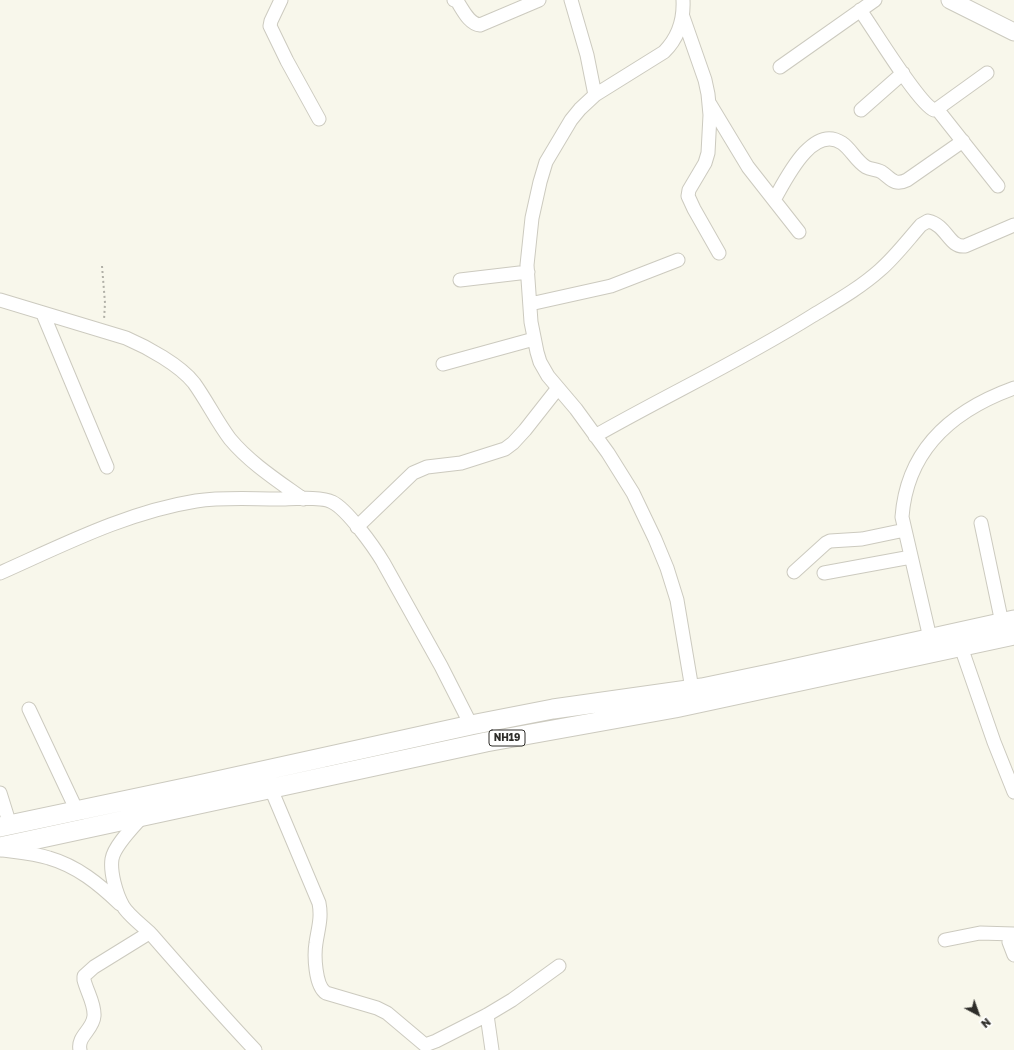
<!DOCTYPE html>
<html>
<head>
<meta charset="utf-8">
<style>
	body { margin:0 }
	#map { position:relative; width:1014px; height:1050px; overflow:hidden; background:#f8f7eb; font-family:"Golos Text",sans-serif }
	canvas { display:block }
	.north { position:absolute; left:958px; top:994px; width:40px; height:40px; -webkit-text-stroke:3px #fff; paint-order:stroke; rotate:139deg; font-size:11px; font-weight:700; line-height:16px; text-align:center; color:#2e2d29 }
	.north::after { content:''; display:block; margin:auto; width:14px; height:18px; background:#2e2d29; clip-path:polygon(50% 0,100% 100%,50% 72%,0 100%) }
</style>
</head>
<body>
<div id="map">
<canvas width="1014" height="1050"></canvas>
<div class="north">N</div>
</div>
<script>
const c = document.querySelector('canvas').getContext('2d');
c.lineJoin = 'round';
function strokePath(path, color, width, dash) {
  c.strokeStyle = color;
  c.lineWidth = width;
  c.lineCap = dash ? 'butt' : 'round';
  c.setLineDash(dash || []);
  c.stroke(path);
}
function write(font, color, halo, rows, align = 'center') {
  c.font = font + ' "Golos Text",sans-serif';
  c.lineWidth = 4;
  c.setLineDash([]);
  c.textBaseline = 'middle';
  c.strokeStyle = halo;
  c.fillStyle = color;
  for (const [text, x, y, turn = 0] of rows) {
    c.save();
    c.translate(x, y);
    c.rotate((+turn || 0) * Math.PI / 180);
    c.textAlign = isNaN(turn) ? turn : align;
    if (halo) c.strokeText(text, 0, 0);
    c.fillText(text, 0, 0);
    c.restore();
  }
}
const path = new Path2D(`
	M102,266L105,303L104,320`);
const minor = new Path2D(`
	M281,0L271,21L270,26L287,61L319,119
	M454,0L457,1C463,10 469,24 480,25L539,0
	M571,0L587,55L595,95
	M683,0C684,20 679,37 664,52L595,95L580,109L571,120L546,162L540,182L532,218L527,265L531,322L537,352L540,362L548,376L576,409L608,453L633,493L655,539L667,568L677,600L692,689
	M860,10C873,28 918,103 934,110L937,109L987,73
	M683,17L705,80L708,94L710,115L708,153L705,163L689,190L688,196L694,209L719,253
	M780,67L875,0
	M710,104L748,167L799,232
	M937,109L998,186
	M861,110L903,73
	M774,200C785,181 812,123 842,143C851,149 856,161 866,167C871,170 878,169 883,173C891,179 895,186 907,180L963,141
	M460,280L528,272
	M0,300L126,338C147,347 180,365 194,383C207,401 217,422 230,439C250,463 278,481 303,499
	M530,304L611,286L678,260
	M43,314L107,467
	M443,364L534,339
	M595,436C667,395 742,360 812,316C835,302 860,288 880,270C895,257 907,241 921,225L928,221C947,225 949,248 965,246L1014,225
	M981,523L1002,623
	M357,527L413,473L427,467L461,463L505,449L513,443L525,430L558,388
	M794,572L826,543L830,541L862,539L905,530
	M0,573C63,545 127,512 196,501C223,497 251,499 278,499C291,499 321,496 332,502C347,509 374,547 383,562L441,666L471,725
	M824,573L911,557
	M930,638L902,517C907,449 953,410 1014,388
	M961,647L994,742L1014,792
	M29,709L77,811
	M271,789L319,903C322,918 318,929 316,943C314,955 315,986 326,993L377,1008L387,1013L425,1045L436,1041L487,1015L512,1000L559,966
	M0,793L10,825
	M142,817C133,827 114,846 112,859C110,872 116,894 123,906C128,915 143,926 151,934C185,973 219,1012 255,1050
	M3,850C18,852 34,853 49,858C77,866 99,884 120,904
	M1014,936L1009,942L1014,955
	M945,940L980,933L1014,934
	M487,1015L492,1050
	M80,1050C77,1036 93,1030 94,1016C95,1004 87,992 84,980V976L94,967L149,933`);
const major = new Path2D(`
	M950,0L1014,32`);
const highway = new Path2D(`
	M0,827L194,786L471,725L553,709L702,688L774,673L1014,620
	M0,847L486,742L675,708L1014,635`);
const shields = [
	[507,738,36]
];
const shieldNames = [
	["NH19",507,738]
];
strokePath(minor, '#cccabf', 15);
strokePath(major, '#cccabf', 19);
strokePath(highway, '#cccabf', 21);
strokePath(path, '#b1b0a7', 2, [2, 3]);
strokePath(minor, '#fff', 13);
strokePath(major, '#fff', 17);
strokePath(highway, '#fff', 19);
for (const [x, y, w] of shields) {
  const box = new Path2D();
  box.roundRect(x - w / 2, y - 8, w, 16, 3);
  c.fillStyle = '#fff';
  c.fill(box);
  strokePath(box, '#2e2d29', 1);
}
write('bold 10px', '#2e2d29', null, shieldNames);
</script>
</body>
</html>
